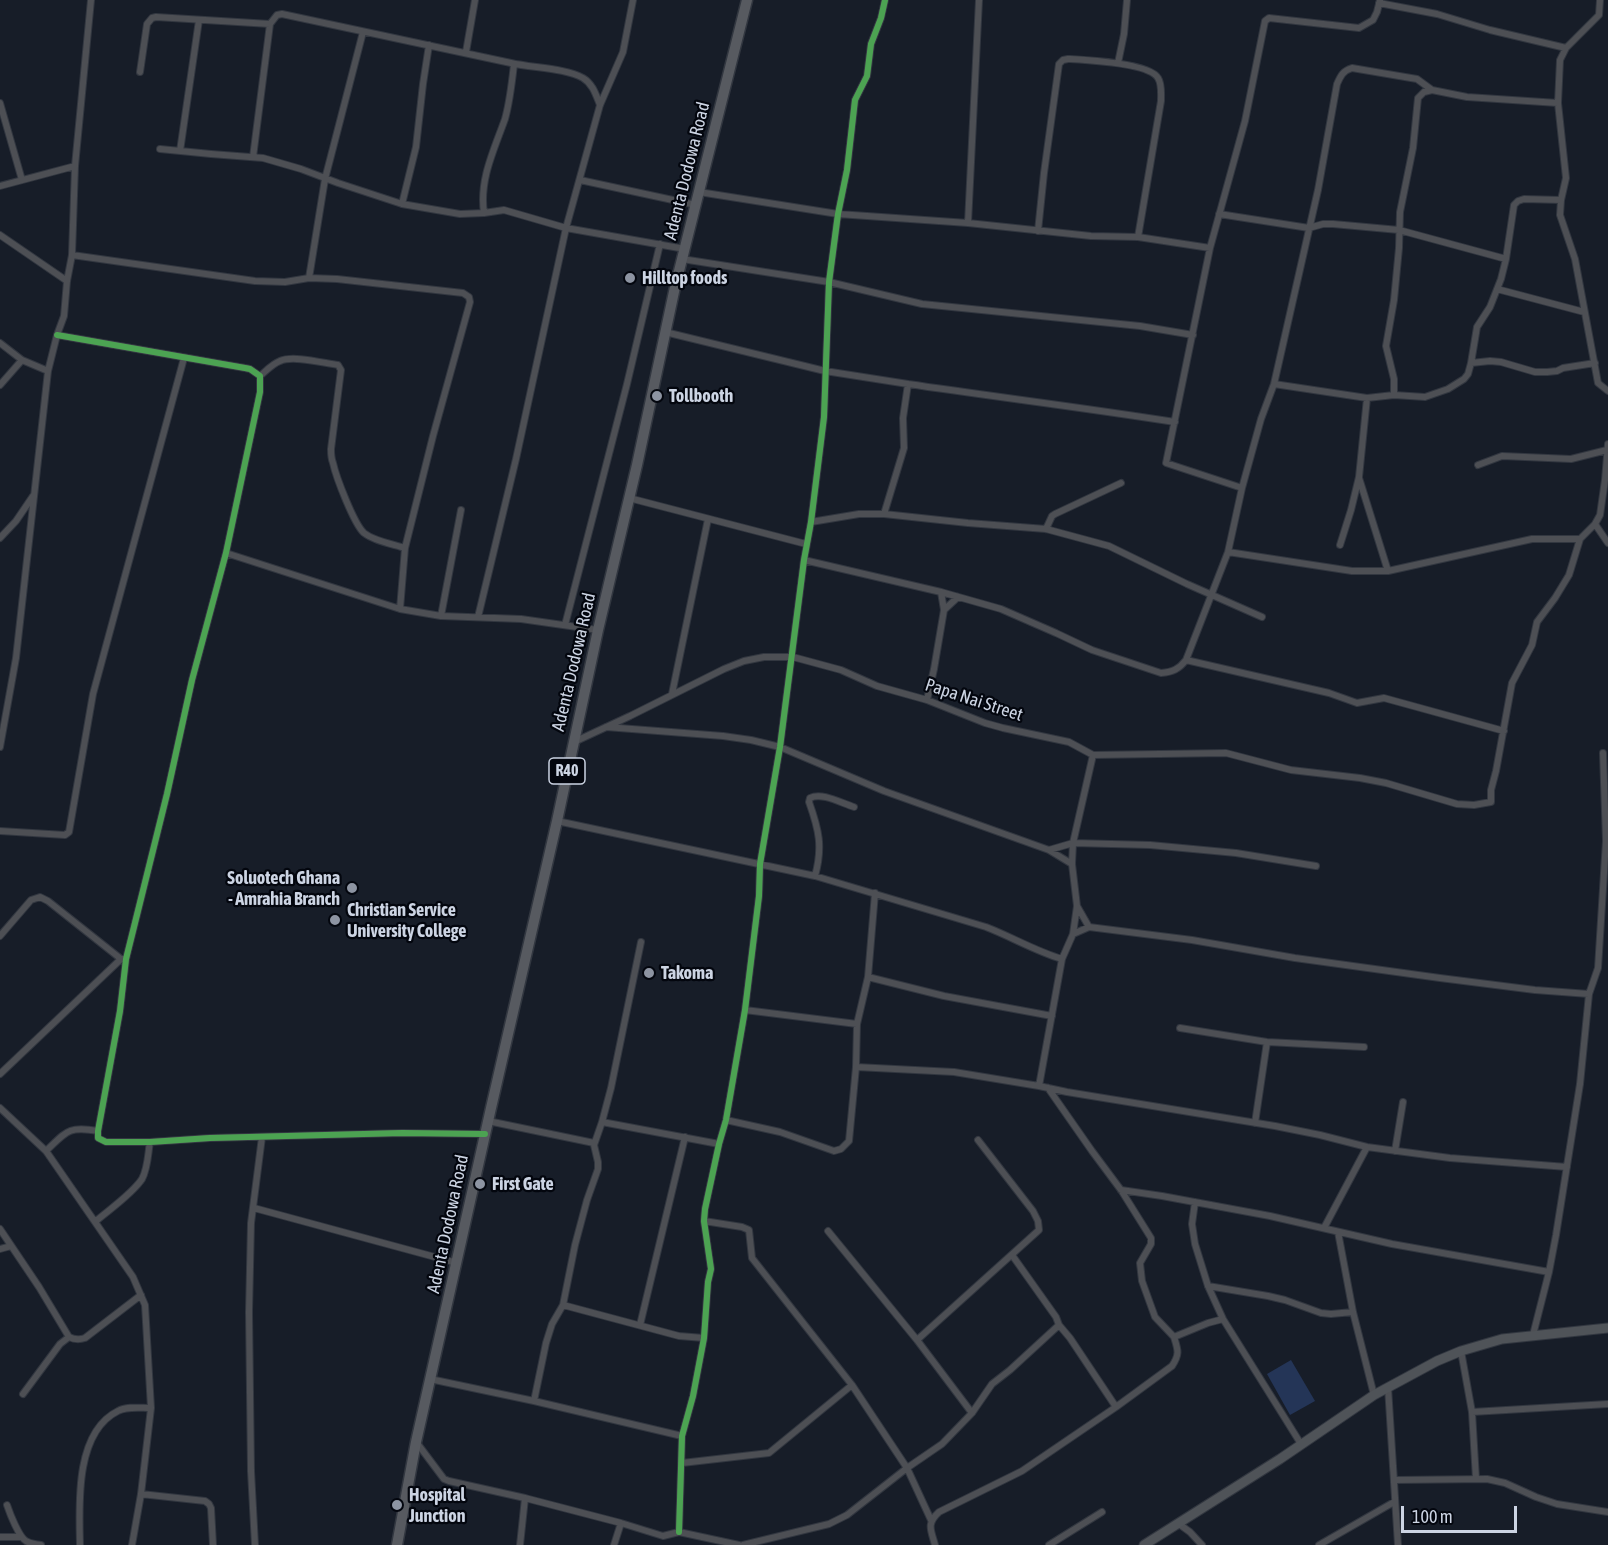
<!DOCTYPE html>
<html>
<head>
<meta charset="utf-8">
<style>
	body { margin:0 }
	#map { position:relative; width:1608px; height:1545px; overflow:hidden; background:#171d28; font-family:"Asap Condensed",sans-serif }
	canvas { display:block }
	.scale { position:absolute; left:1401px; top:1506px; width:116px; height:27px; box-sizing:border-box; border:3px solid #ccd4e3; border-top:0; padding-left:8px; font-size:18px; line-height:21px; white-space:nowrap; color:#ccd4e3; -webkit-text-stroke:4px #03060e; paint-order:stroke }
</style>
</head>
<body>
<div id="map">
<canvas width="1608" height="1545"></canvas>
<div class="scale">100 m</div>
</div>
<script>
const c = document.querySelector('canvas').getContext('2d');
c.lineJoin = 'round';
function paint(path, color) {
  c.fillStyle = color;
  c.fill(path, 'evenodd');
}
function strokePath(path, color, width, dash) {
  c.strokeStyle = color;
  c.lineWidth = width;
  c.lineCap = dash ? 'butt' : 'round';
  c.setLineDash(dash || []);
  c.stroke(path);
}
function write(font, color, halo, rows, align = 'center') {
  c.font = font + ' "Asap Condensed",sans-serif';
  c.lineWidth = 4.5;
  c.setLineDash([]);
  c.textBaseline = 'middle';
  c.strokeStyle = halo;
  c.fillStyle = color;
  for (const [text, x, y, turn = 0] of rows) {
    c.save();
    c.translate(x, y);
    c.rotate((+turn || 0) * Math.PI / 180);
    c.textAlign = isNaN(turn) ? turn : align;
    if (halo) c.strokeText(text, 0, 0);
    c.fillText(text, 0, 0);
    c.restore();
  }
}
const green = new Path2D(`
	M1291,1360L1315,1401L1290,1415L1267,1374Z`);
const street = new Path2D(`
	M1600,0L1599,15L1566,48L1560,60L1558,103L1566,178L1561,200L1560,215L1575,259L1598,383L1608,391
	M1379,3L1437,14L1490,30L1566,48
	M466,52L475,0
	M1118,63L1124,34L1127,0
	M140,72L147,24L152,18L156,17L270,24
	M0,103L22,180
	M160,149L211,154L263,158L301,169L338,183L402,204L460,214L484,213L504,210L566,228L685,249
	M180,151L199,20
	M253,157L270,24L277,15L282,14C358,31 435,46 511,63C533,68 565,68 583,78C593,84 596,95 600,105
	M580,180L696,205
	M0,186L75,166
	M699,192L838,214L968,223L1091,236L1138,237L1210,248
	M402,204L416,147L423,84L429,45
	M484,213C479,180 494,150 505,119C510,101 512,82 514,64
	M1219,214L1309,228L1323,224H1333L1399,230L1506,259
	M968,223L979,0
	M1038,231L1044,173L1059,64L1063,60L1068,59C1086,60 1149,63 1158,78C1162,84 1161,93 1161,101L1138,237
	M0,235L67,281
	M72,255L255,281L285,282L309,278L337,279L463,293L469,297L470,302L433,436L405,548L400,609
	M682,259L829,282L922,304L1140,326L1193,335
	M309,278L325,179L363,32
	M1497,289L1584,312
	M665,332L825,371L908,384L903,418L904,448L884,514
	M57,335L245,368L250,369L260,376V392L226,553L192,680L167,794L126,959L120,1011L98,1131V1138L106,1142H150L210,1138L402,1133L485,1134
	M0,343L22,360L48,371
	M1471,363L1490,361L1501,362L1535,372H1547L1557,371L1563,368L1595,363
	M260,376C266,371 272,364 280,361C293,355 323,363 338,365L341,370L331,449C331,454 331,458 333,463C336,477 354,524 364,533C374,541 392,544 405,548
	M908,384C997,397 1086,408 1175,422
	M1274,384L1367,398L1394,395L1425,397L1448,389L1464,379L1468,374L1471,363L1477,327L1490,307L1501,279L1506,259L1514,205L1518,201L1524,199L1561,200
	M0,385L22,360
	M1394,395V379L1386,346L1394,300L1399,248L1400,212L1413,148L1418,98L1424,92L1432,90L1467,97L1558,103
	M1478,465L1502,456L1571,459L1607,450
	M1359,478L1388,571
	M1242,488L1261,419L1274,384L1318,190L1337,84C1341,75 1343,71 1352,68L1417,79L1432,90
	M629,498L806,544
	M811,522L859,514H884L968,523L1046,529L1109,546L1187,584L1262,617
	M1595,524L1608,543
	M1046,529L1052,516L1055,514L1121,483
	M0,538L16,521L33,496
	M1340,545L1351,510L1359,477L1367,398
	M1228,552L1352,571H1388L1532,539H1580
	M226,553L400,609L441,616L521,619L598,630
	M804,560L941,592L1001,609L1056,633L1092,650L1161,673C1173,672 1179,669 1186,660L1228,552L1242,488L1166,463L1210,248L1245,121L1265,21L1269,18L1359,28L1373,20L1377,12L1380,0
	M944,610L958,597
	M441,616L461,510
	M478,617L516,459L566,228L600,105L623,52L633,0
	M565,625L627,384L660,244
	M1186,660L1329,693L1357,703L1384,698L1504,731
	M672,694L708,519
	M927,700L934,669L944,610L941,592
	M606,727L723,736L751,740L780,747L884,791L1049,850L1072,864
	M574,742L630,716L724,669L744,661L764,657H793L841,670L877,686L927,700L985,723L1003,728L1069,742L1093,755L1226,753L1291,770L1360,778L1386,783L1457,804L1474,805L1491,802V790L1496,771L1512,683L1532,645L1537,622L1555,598L1569,575L1580,539L1595,524L1600,515L1605,480L1608,444
	M0,747L16,658L48,371L57,335L64,316L67,281L72,255L75,166L91,0
	M557,821L815,876L986,927C1012,937 1035,951 1062,959L1073,934L1077,906L1072,864L1073,843L1093,755
	M0,831L65,835L69,832L93,694L184,358
	M1049,850L1073,843L1150,845L1236,853L1316,866
	M815,876C823,847 819,830 809,802L810,798C822,792 841,803 854,807
	M1077,906L1089,927
	M1073,934L1089,927L1192,940L1295,958L1440,978L1535,990L1589,994
	M0,936L31,900L40,897L48,901L121,959H124
	M868,977L944,996L1052,1016
	M745,1010L857,1024L868,977L875,893
	M1180,1028L1267,1042L1364,1047
	M856,1067L857,1024
	M0,1074L121,959
	M1039,1086L1062,959
	M1048,1088L1092,1151L1121,1190L1151,1238V1244L1140,1263L1142,1281L1155,1317L1174,1337L1208,1323L1223,1319
	M0,1108L46,1151L133,1277L145,1305L151,1408L141,1494L132,1545
	M726,1120L780,1132L834,1151L841,1149L849,1141L856,1067L954,1072L1039,1086L1067,1092L1275,1126L1320,1135L1367,1147L1450,1158L1567,1167
	M488,1121L594,1143
	M602,1122L719,1144
	M1255,1123L1267,1042
	M46,1151C67,1131 68,1126 98,1131
	M1395,1151L1403,1102
	M1121,1190L1162,1196L1270,1216L1392,1244L1549,1272
	M1195,1202L1192,1224L1195,1244L1208,1286L1223,1319L1301,1444
	M254,1208L457,1263
	M96,1221C110,1209 132,1194 142,1179C148,1168 148,1153 150,1142
	M704,1221L742,1227L749,1230L752,1258L852,1385L907,1468L931,1520
	M1324,1228L1367,1147
	M0,1229L39,1287L69,1337C75,1340 79,1340 85,1338L141,1295
	M828,1231L917,1340L972,1413
	M1338,1232L1353,1312L1374,1395
	M0,1249L11,1246
	M1012,1255L1056,1317L1059,1325L1070,1338L1116,1407
	M1208,1286L1268,1296L1285,1300L1321,1313L1331,1314L1353,1312
	M563,1305L679,1336L704,1338
	M640,1325L685,1137
	M1533,1335L1549,1272L1556,1235L1580,1084L1589,994L1598,968L1606,841L1603,753
	M917,1340L1039,1230L1038,1221L1033,1211L978,1140
	M1461,1351L1472,1412L1476,1479
	M430,1379L534,1401L682,1436
	M1388,1387L1398,1545
	M23,1394L60,1344L69,1337
	M534,1401L546,1343L552,1324L563,1305L575,1245L587,1200L598,1169V1162L594,1145L602,1122L611,1088L641,942
	M1472,1412L1608,1404
	M417,1443L444,1479L449,1481L525,1498L621,1523L663,1536L679,1532L739,1545
	M682,1463L769,1453L852,1385
	M1395,1480L1487,1479L1505,1483L1536,1497L1557,1504L1608,1512
	M141,1494L205,1501L209,1504L211,1508L213,1545
	M7,1505C10,1514 19,1537 26,1541C30,1544 36,1544 41,1545
	M1179,1524L1190,1532L1202,1545
	M679,1532L682,1436L693,1396L704,1338L708,1282L711,1269L704,1221L705,1209L719,1144L726,1120L745,1010L759,896L760,864L780,747L804,560L811,522L824,417L829,282L838,214L847,170L855,100L867,76L871,44L881,18L885,0
	M0,1537H21
	M80,1545C79,1504 75,1432 118,1411C127,1406 140,1408 151,1408
	M255,1545L251,1471L249,1312L251,1223L262,1137
	M520,1545L525,1498
	M614,1545L621,1523
	M743,1545L829,1524L847,1515L907,1468L942,1444L972,1413L992,1384L1010,1370L1059,1325
	M935,1545C931,1530 926,1524 939,1512L1022,1471L1116,1407L1172,1366C1180,1354 1178,1350 1174,1337
	M1049,1545L1102,1512
	M1319,1545L1394,1502`);
const secondary = new Path2D(`
	M1144,1545L1280,1459L1374,1395L1437,1361L1461,1351L1502,1339L1608,1328`);
const primary = new Path2D(`
	M397,1545L416,1442L491,1108L557,821L598,630L637,465L675,287L747,0`);
const cycleway = new Path2D(`
	M57,335L245,368L250,369L260,376V392L226,553L192,680L167,794L126,959L120,1011L98,1131V1138L106,1142H150L210,1138L402,1133L485,1134
	M679,1532L682,1436L693,1396L704,1338L708,1282L711,1269L704,1221L705,1209L719,1144L726,1120L745,1010L759,896L760,864L780,747L804,560L811,522L824,417L829,282L838,214L847,170L855,100L867,76L871,44L881,18L885,0`);
const markers = [
	[630,278,6,"#8d94a2"],
	[657,396,6,"#8d94a2"],
	[352,888,6,"#8d94a2"],
	[335,920,6,"#8d94a2"],
	[649,973,6,"#8d94a2"],
	[480,1184,6,"#8d94a2"],
	[397,1505,6,"#8d94a2"]
];
const shields = [
	[567,771,36]
];
const shieldNames = [
	["R40",567,771]
];
const streetNames = [
	["Adenta Dodowa Road",687,171,-76],
	["Adenta Dodowa Road",574,662,-77],
	["Papa Nai Street",974,700,18],
	["Adenta Dodowa Road",448,1224,-78]
];
const poiNames = [
	["Hilltop foods",642,278],
	["Tollbooth",669,396],
	["Soluotech Ghana",340,878,"right"],
	["- Amrahia Branch",340,899,"right"],
	["Christian Service",347,910],
	["University College",347,931],
	["Takoma",661,973],
	["First Gate",492,1184],
	["Hospital",409,1495],
	["Junction",409,1516]
];
paint(green, '#243557');
strokePath(street, '#323740', 8);
strokePath(secondary, '#323740', 11);
strokePath(primary, '#323740', 13);
strokePath(street, '#4d4f54', 6);
strokePath(secondary, '#4f5358', 9);
strokePath(primary, '#575a60', 10);
strokePath(cycleway, '#4ca352', 6);
for (const [x, y, r, color] of markers) {
  const dot = new Path2D();
  dot.arc(x, y, r, 0, 2 * Math.PI);
  c.fillStyle = color;
  c.fill(dot);
  strokePath(dot, '#03060e', 2);
}
for (const [x, y, w] of shields) {
  const box = new Path2D();
  box.roundRect(x - w / 2, y - 13, w, 26, 4.5);
  c.fillStyle = '#03060e';
  c.fill(box);
  strokePath(box, '#ccd4e3', 1.5);
}
write('bold 16px', '#ccd4e3', null, shieldNames);
write('18px', '#ccd4e3', '#03060e', streetNames);
write('bold 18px', '#ccd4e3', '#03060e', poiNames, 'left');
</script>
</body>
</html>
